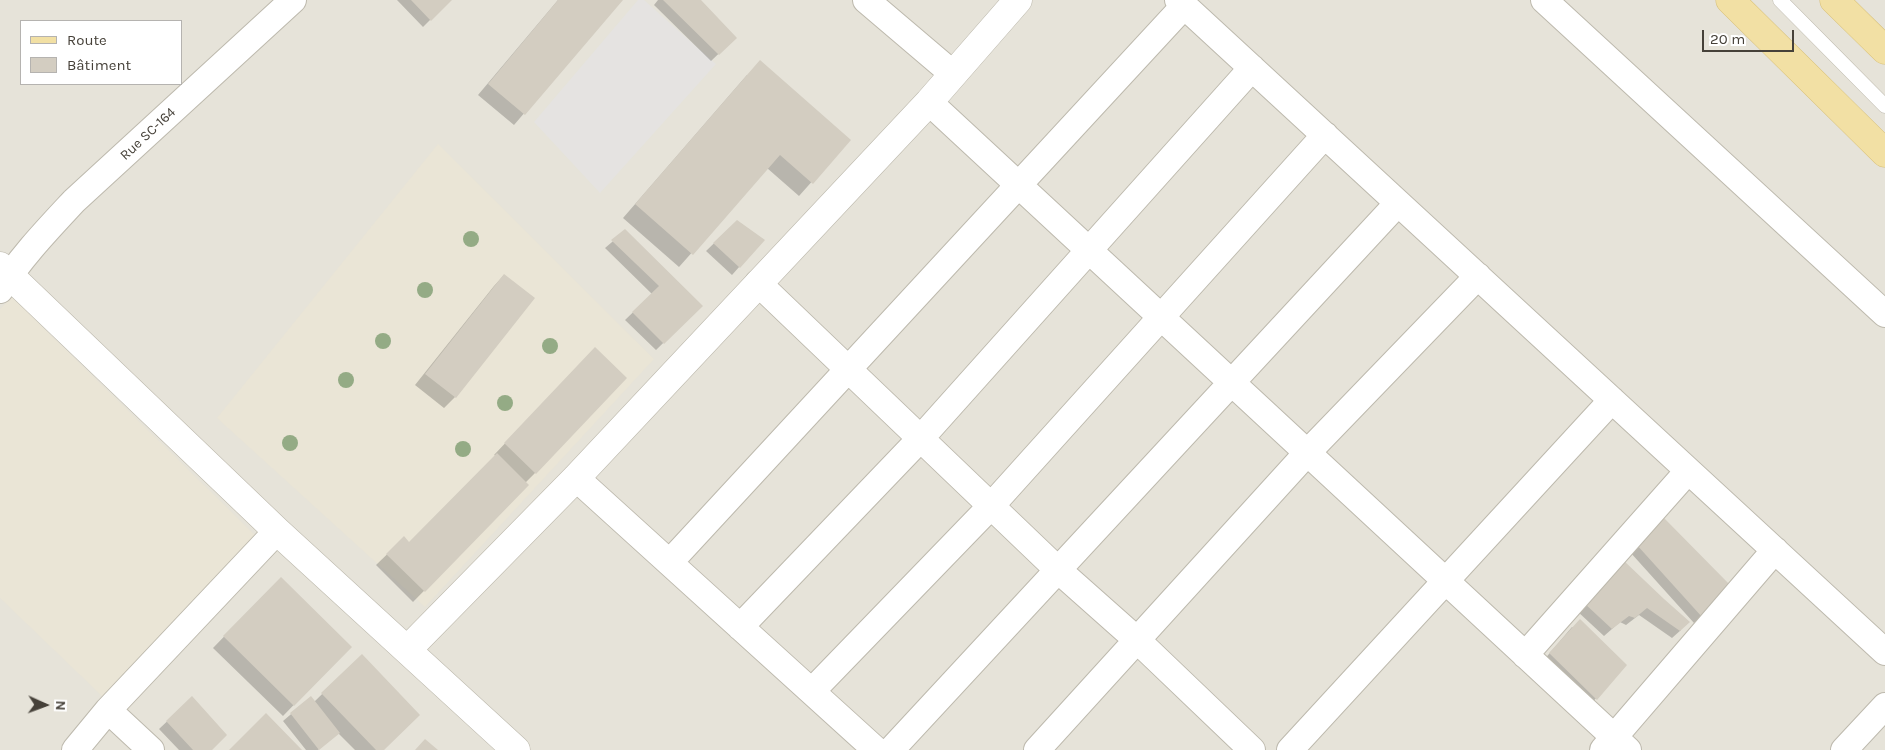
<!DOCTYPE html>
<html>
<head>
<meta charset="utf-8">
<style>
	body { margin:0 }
	#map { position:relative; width:1885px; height:750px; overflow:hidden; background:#f3f1ea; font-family:Karla,sans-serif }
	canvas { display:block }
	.legend { position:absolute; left:20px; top:20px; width:162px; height:65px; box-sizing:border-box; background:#fff; border:1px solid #b5b3b0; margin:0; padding:6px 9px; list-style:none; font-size:15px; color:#464139 }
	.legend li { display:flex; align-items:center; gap:10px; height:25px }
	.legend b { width:25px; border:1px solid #b5b3b0 }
	.north { position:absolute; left:20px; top:680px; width:50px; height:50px; -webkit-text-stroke:4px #fff; paint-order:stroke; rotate:92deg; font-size:14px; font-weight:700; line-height:20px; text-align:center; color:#464139 }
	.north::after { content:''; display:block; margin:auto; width:18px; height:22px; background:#464139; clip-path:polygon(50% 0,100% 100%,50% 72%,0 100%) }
	.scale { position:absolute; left:1702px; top:30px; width:92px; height:22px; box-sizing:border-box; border:2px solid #464139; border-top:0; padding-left:6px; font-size:15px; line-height:18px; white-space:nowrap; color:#464139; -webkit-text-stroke:4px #fff; paint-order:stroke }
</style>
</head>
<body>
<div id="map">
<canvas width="1885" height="750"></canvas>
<ul class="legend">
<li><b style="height:6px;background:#f2e0a4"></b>Route</li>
<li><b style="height:14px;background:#d3cdc1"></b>Bâtiment</li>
</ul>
<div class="north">N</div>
<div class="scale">20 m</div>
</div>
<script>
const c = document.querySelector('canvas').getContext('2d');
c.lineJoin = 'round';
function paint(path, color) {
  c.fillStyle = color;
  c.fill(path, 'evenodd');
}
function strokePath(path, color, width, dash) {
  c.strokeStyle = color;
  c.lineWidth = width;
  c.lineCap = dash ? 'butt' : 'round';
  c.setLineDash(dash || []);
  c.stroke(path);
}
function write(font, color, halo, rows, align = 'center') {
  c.font = font + ' Karla,sans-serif';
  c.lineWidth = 4;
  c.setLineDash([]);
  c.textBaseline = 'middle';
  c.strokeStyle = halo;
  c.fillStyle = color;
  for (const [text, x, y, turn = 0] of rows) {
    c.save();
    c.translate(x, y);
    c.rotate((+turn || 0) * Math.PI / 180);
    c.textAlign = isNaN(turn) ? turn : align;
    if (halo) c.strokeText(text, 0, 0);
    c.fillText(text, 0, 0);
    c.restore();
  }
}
const residential = new Path2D(`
	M0,0H1885V750H0ZM21,21H181V84H21Z`);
const education = new Path2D(`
	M438,144L654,359L425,607L217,418Z
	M12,297L258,538L104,698L0,598V309Z`);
const parking = new Path2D(`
	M638,0H644L716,64L600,193L534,122Z`);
const shadow = new Path2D(`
	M397,0H450L423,27Z
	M558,0H621L514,125L478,95Z
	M658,0H700L735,38L711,61L654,5Z
	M747,75L849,140L799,196L767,168L679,267L623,218Z
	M737,221L763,240L732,275L706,251Z
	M625,231L701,306L656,350L625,320L652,294L605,248Z
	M504,275L533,298L455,397L444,408L415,385L494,286Z
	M584,360L535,473L525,483L528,485L413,602L376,565L404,538L409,544L496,456L494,455Z
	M1664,519L1701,616L1694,623L1630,552Z
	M1616,569L1681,630L1672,638L1639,615L1626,625L1620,622L1604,636L1577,611Z
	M281,578L350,647L283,716L213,648Z
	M1572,627L1626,665L1589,706L1543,661Z
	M362,655L382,750H355L338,733L318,750H306L283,721L310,698L314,702Z
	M192,698L210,750H179L159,729Z`);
const building = new Path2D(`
	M411,0H452L431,21Z
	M558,0H623L525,115L488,84Z
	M663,0H701L737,38L719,55Z
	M760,60L851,140L813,184L780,155L693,255L635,204Z
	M737,220L765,240L740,268L713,243Z
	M625,229L703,306L664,344L632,312L659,286L611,240Z
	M504,274L535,298L456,398L425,374Z
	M595,347L627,378L536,474L504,443Z
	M497,453L529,485L425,592L386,554L404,536L409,542Z
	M1664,518L1731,586L1702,617L1636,544Z
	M1623,560L1664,599L1690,622L1680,631L1647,608L1635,618L1629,616L1612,629L1584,603Z
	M281,577L352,647L294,706L223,636Z
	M1580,619L1627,665L1597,700L1549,653Z
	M362,654L420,715L384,750H376L321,693Z
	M192,696L227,735L212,750H193L166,721Z
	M311,696L340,733L319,750L290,713Z
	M266,713L302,750H229Z
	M425,739L438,750H415Z`);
const service = new Path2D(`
	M1780,0L1885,106`);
const minor = new Path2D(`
	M866,0L953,74
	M1178,0L1885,652
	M1544,0L1885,314
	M929,102L1628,750
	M758,283L1057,569L1137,640L1252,750
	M0,290C21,257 48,229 74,201L293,0
	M576,478L876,750
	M670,562L1184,6
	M740,627L921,438L1252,68
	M1525,655L1688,471
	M812,691L991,506L1325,135
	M108,710L151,750
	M75,750L108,710L277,531
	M891,750L1398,203
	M1037,750L1307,453L1478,276
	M1290,750L1612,400
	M1603,750L1775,550
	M1844,750L1885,706`);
const tertiary = new Path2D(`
	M0,266L277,531L516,750
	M407,650L576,478L929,102L1018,0`);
const primary = new Path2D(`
	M1730,0L1885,153
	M1834,0L1885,50`);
const trees = [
	[471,239],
	[425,290],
	[383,341],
	[550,346],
	[346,380],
	[505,403],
	[290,443],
	[463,449]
];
const streetNames = [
	["Rue SC-164",148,134,-43]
];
paint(residential, '#e6e3d9');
paint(education, '#eae5d6');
paint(parking, '#e5e3e1');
paint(shadow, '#0003');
paint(building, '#d3cdc1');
strokePath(service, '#bdb9ad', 15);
strokePath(minor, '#bdb9ad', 28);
strokePath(tertiary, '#bdb9ad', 29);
strokePath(primary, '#d6be75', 29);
strokePath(service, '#fff', 14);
strokePath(minor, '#fff', 26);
strokePath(tertiary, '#fff', 28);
strokePath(primary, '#f2e0a4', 28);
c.fillStyle = '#94ab85';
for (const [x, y] of trees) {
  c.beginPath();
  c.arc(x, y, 8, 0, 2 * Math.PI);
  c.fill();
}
write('14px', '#464139', '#fff', streetNames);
</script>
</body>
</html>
